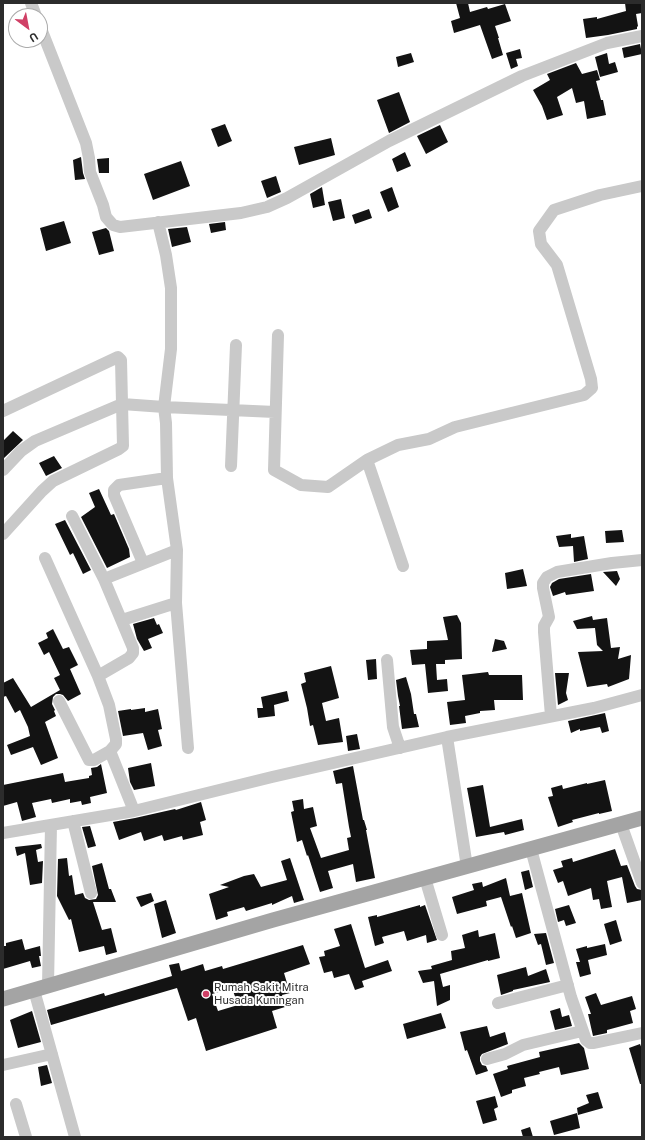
<!DOCTYPE html>
<html>
<head>
<meta charset="utf-8">
<style>
	body { margin:0 }
	#map { position:relative; width:645px; height:1140px; overflow:hidden; background:#fff; font-family:"Public Sans",sans-serif }
	canvas { display:block }
	.frame { position:absolute; inset:0; border:4px solid #2c2c2c; pointer-events:none }
	.north { position:absolute; left:8px; top:8px; width:40px; height:40px; box-sizing:border-box; background:#fff; border:1px solid #ababab; border-radius:50%; rotate:148deg; font-size:11px; font-weight:700; line-height:16px; text-align:center; color:#2c2c2c }
	.north::after { content:''; display:block; margin:auto; width:14px; height:18px; background:#d04066; clip-path:polygon(50% 0,100% 100%,50% 72%,0 100%) }
</style>
</head>
<body>
<div id="map">
<canvas width="645" height="1140"></canvas>
<div class="frame"></div>
<div class="north">U</div>
</div>
<script>
const c = document.querySelector('canvas').getContext('2d');
c.lineJoin = 'round';
function paint(path, color) {
  c.fillStyle = color;
  c.fill(path, 'evenodd');
}
function strokePath(path, color, width, dash) {
  c.strokeStyle = color;
  c.lineWidth = width;
  c.lineCap = dash ? 'butt' : 'round';
  c.setLineDash(dash || []);
  c.stroke(path);
}
function write(font, color, halo, rows, align = 'center') {
  c.font = font + ' "Public Sans",sans-serif';
  c.lineWidth = 4;
  c.setLineDash([]);
  c.textBaseline = 'middle';
  c.strokeStyle = halo;
  c.fillStyle = color;
  for (const [text, x, y, turn = 0] of rows) {
    c.save();
    c.translate(x, y);
    c.rotate((+turn || 0) * Math.PI / 180);
    c.textAlign = isNaN(turn) ? turn : align;
    if (halo) c.strokeText(text, 0, 0);
    c.fillText(text, 0, 0);
    c.restore();
  }
}
const building = new Path2D(`
	M456,3H468L470,12L487,7L488,9L505,4L511,21L495,26L499,38H498L503,55L492,59L480,25L454,33L451,21L460,18Z
	M625,3H642V13L636,14L638,26L637,27V29L608,35L586,38L583,19L597,17V19L626,11Z
	M640,44L642,54L624,58L622,48Z
	M520,49L522,58L516,59L518,66L511,69L506,53Z
	M411,53L414,62L398,67L396,57Z
	M607,53L609,64L615,62L618,72L600,77L595,57Z
	M576,63L582,74L597,70L600,80L596,81L601,100H603L606,115L587,119L584,101L576,103L572,88L557,97L563,115L547,120L542,106L533,90L550,80L547,74Z
	M399,92L410,122L389,133L377,100Z
	M225,124L232,141L218,147L211,129Z
	M440,125L448,142L426,154L417,136Z
	M331,138L335,155L299,165L294,147Z
	M405,152L411,166L397,172L392,159Z
	M81,157L83,173L85,179L75,180L73,160Z
	M109,158V173H99L97,159Z
	M181,161L190,186L153,200L144,174Z
	M276,176L281,192L267,198L261,181Z
	M322,187L325,205L313,208L310,194Z
	M392,187L399,207L388,212L380,192Z
	M341,199L345,218L333,221L328,202Z
	M369,209L372,218L355,224L352,215Z
	M64,221L71,243L46,251L40,228Z
	M225,222L226,230L211,233L209,224Z
	M187,227L191,242L172,247L168,229Z
	M106,228L109,231L114,251L99,255L92,232Z
	M13,431L23,440L3,459V441Z
	M54,456L62,468L46,476L39,463Z
	M99,489L111,515L114,514L129,549L130,557L107,568L81,517L95,507L89,493Z
	M65,520L91,570L83,574L73,553L70,555L55,524Z
	M622,530L624,542L606,543L605,531Z
	M571,534V538L584,536L588,559L574,562L573,546L559,547L556,536Z
	M523,569L527,586L507,589L505,573Z
	M617,571L620,579L616,586L603,572Z
	M591,574L594,591L566,595L565,592L553,596L550,587L552,583L559,579Z
	M457,615L461,623L462,659L445,660V664H436L437,680L447,679L448,691L428,693L425,664L412,665L410,650L427,649V641L448,640L443,617Z
	M592,616L593,620L607,618L611,648L620,647L618,659L631,655L629,679L608,687L607,684L587,687L578,652L603,651L597,645L595,628L577,629L573,621Z
	M154,618L157,625L159,624L163,633L148,639L152,648L144,651L137,639L133,624Z
	M53,629L63,649L69,647L78,665L70,669L81,694L68,701L63,695L60,694H56L53,697L52,704L55,710L54,711L56,716L45,722L58,758L41,765L33,747L11,755L7,745L30,736L28,727L20,710L15,713L6,696L3,697V683L13,678L31,707L60,690L54,678L60,675L49,652L44,655L38,643L48,638L46,633Z
	M495,639L504,641L507,649L492,652Z
	M376,659L377,679L368,680L366,660Z
	M331,666L339,698L322,703L326,721L339,718L343,742L318,745L313,725L310,726L307,708L301,684L306,682L304,673Z
	M488,672L489,675H522L523,700H494L495,710L480,711V713L465,716L466,723L450,725L447,702L465,700L462,675Z
	M555,673H569L566,693L568,700L558,705Z
	M406,677L411,694L414,714H416L419,727L402,729L399,706H400L398,696L396,680Z
	M287,691L289,701L274,705L275,716L258,718L257,708H263L261,697Z
	M145,708V712L158,709L162,729L158,730L162,746L148,750L143,733L123,736L118,711L131,709V710Z
	M605,713L609,731L602,733L600,727L580,731V729L571,733L568,721Z
	M357,734L360,749L348,751L346,736Z
	M151,763L155,786L134,790L130,782L128,768Z
	M101,764L107,793L90,797L91,803L82,805L81,801L70,803V799L52,803L51,799L32,803L36,817L22,821L17,802L3,806V785L63,773L65,782L89,778V776L92,775L91,768L97,767Z
	M353,766L363,820H364L367,830H366L375,878L356,882L353,864L328,871L333,888L320,892L308,855L307,856L302,840L297,842L291,812L294,811L292,801L303,799L304,809L313,807L317,826L310,828L321,858L349,850L347,838L351,837L349,827L342,783L336,784L333,771Z
	M605,780L612,811L599,814V813L572,820L573,822L558,827L548,797L553,796L551,788L562,785L563,789L587,783V784Z
	M483,785L490,827L522,819L524,830L505,835L504,832L476,837L467,788Z
	M201,802L206,820L200,822L203,835L183,840L182,836L164,841L162,835L144,841L141,832L119,840L113,822L135,818L175,809L176,810Z
	M90,826L96,846L88,848L82,827Z
	M41,844L42,848L36,850L38,862L43,861L42,883L30,885L25,853L17,856L15,847Z
	M615,849L621,866L627,865L635,886L637,889L642,890V900L627,903L622,877L607,881L612,907L601,909L599,899L593,900L591,888L568,896L563,881L558,883L553,870L563,867L561,861L572,858L573,862Z
	M67,858L69,876L72,875L75,895L83,893L85,898L89,900L96,899L98,895L92,866L102,863L109,889H111L116,902H93L102,930L111,928L117,952L106,955L104,946L79,952L71,919L69,920L57,896L58,859Z
	M290,858L304,900L294,903L292,896L272,905V903L246,911L244,907L227,912L228,916L216,920L209,894L229,887L220,885L244,876L254,874L261,887L287,880L281,861Z
	M529,870L533,887L525,890L521,872Z
	M506,878L510,896L522,893L531,933L516,938L512,926L511,927L501,897L486,901L487,906L457,914L452,897L474,890L472,884L482,882L483,887Z
	M151,893L154,901L141,907L136,897Z
	M166,900L176,933L162,938L154,904Z
	M420,905V907L425,905L437,940L427,943L426,935L407,941L404,931L382,937L384,943L375,946L368,917L377,915V917Z
	M569,905L576,923L566,926L564,920L558,922L555,909Z
	M616,920L622,941L610,945L604,924Z
	M351,924L365,968L388,960L392,971L362,981L364,987L355,990L349,974L334,978L332,971L324,973L319,957L325,956L324,951L340,946L334,929Z
	M478,930L479,937L495,933L500,958L488,961V960L440,974L443,987L450,985V1000L437,1006L434,981L423,983L418,971L432,969L431,966L452,960L451,951L465,948L462,935Z
	M546,933L554,963L546,965L541,944L538,945L534,934Z
	M22,939L25,950L40,946L41,956H39L41,966L32,968L30,961L3,969V946H6V943Z
	M605,944L607,955L588,960L591,974L580,977L576,962H580L576,949L587,946V948Z
	M303,945L310,964L284,973L290,993L282,995L285,1007L272,1011L277,1028L206,1051L196,1018L188,1021L177,988L51,1025L47,1010L104,993L105,996L172,976L169,965L179,963L181,971L203,964L205,971L222,966L223,969ZM232,988L238,1005L218,1011L212,994Z
	M526,967L528,976L546,969L550,982L513,990V991L501,995L497,975Z
	M596,993L601,1005L632,996L636,1009L630,1011L633,1023L607,1030V1033L593,1036L588,1014H591L585,997Z
	M560,1008L562,1017L569,1015L572,1026L555,1030L550,1011Z
	M32,1011L41,1042L18,1048L10,1020Z
	M441,1013L446,1028L407,1039L403,1024Z
	M487,1026L490,1037L505,1032L508,1044L482,1054L480,1057V1061L482,1065L486,1066L488,1071L476,1075L467,1050L465,1051L460,1032Z
	M579,1043L584,1048L589,1069L561,1075L559,1067L539,1072L540,1074L524,1078L526,1086L512,1090V1093L501,1097L493,1074L508,1069L507,1066L540,1057L539,1052Z
	M640,1044L642,1049V1084H640L629,1048Z
	M47,1065L52,1083L41,1086L38,1067Z
	M598,1092L603,1108L578,1115L577,1108L589,1103L586,1095Z
	M495,1096L498,1107L494,1109L497,1120L483,1124L476,1101Z
	M577,1113L580,1128L554,1135L550,1121Z
	M530,1127L533,1137H523L521,1130Z`);
const minor = new Path2D(`
	M31,3L36,16
	M40,26L86,143L89,158L90,172L103,205L106,217L113,225L120,227L241,213L267,207L287,198L389,141L522,76L607,43L642,36
	M158,222L166,255L171,288V349L164,407L166,423L167,478L177,550L176,603L188,748
	M278,335L274,470L301,485L328,487L367,460L403,566
	M3,411L118,357L121,360L123,446L119,449L53,481L42,491L3,534
	M367,460L398,445L429,439L455,427L584,395L592,388L591,379L557,265L541,244L539,231L554,210L600,195L642,186
	M231,466L236,345
	M3,470L21,451L35,441L122,404L164,407L275,412
	M72,516L104,579L133,648V653L129,658L98,676
	M45,558L98,676L109,705L116,739V744L110,751L134,811
	M143,563L114,495V490L119,485L167,478
	M104,579L177,550
	M122,620L176,603
	M387,660L393,727L400,748
	M59,701L89,760H94L110,751
	M551,716L544,632V626L549,617L543,588V583L547,577L557,572L612,563L642,560
	M447,737L467,867
	M73,821L91,893
	M621,824L642,883
	M3,833L134,811L272,777L447,737L594,708L642,695
	M531,849L571,997L586,1040L590,1043H594L642,1033
	M425,878L442,935
	M48,986L51,825
	M34,990L75,1137
	M498,1003L568,985
	M487,1059L505,1054L523,1045L582,1031
	M3,1065L52,1054
	M16,1104L26,1137`);
const major = new Path2D(`
	M3,999L273,920L642,818`);
const markers = [
	[206,994,4,"#d04066"]
];
const poiNames = [
	["Rumah Sakit Mitra",214,988],
	["Husada Kuningan",214,1001]
];
paint(building, '#131313');
strokePath(minor, '#c9c9c9', 12);
strokePath(major, '#a4a4a4', 15);
for (const [x, y, r, color] of markers) {
  const dot = new Path2D();
  dot.arc(x, y, r, 0, 2 * Math.PI);
  c.fillStyle = color;
  c.fill(dot);
  strokePath(dot, '#fff', 1.5);
}
write('11px', '#2c2c2c', '#fff', poiNames, 'left');
</script>
</body>
</html>
